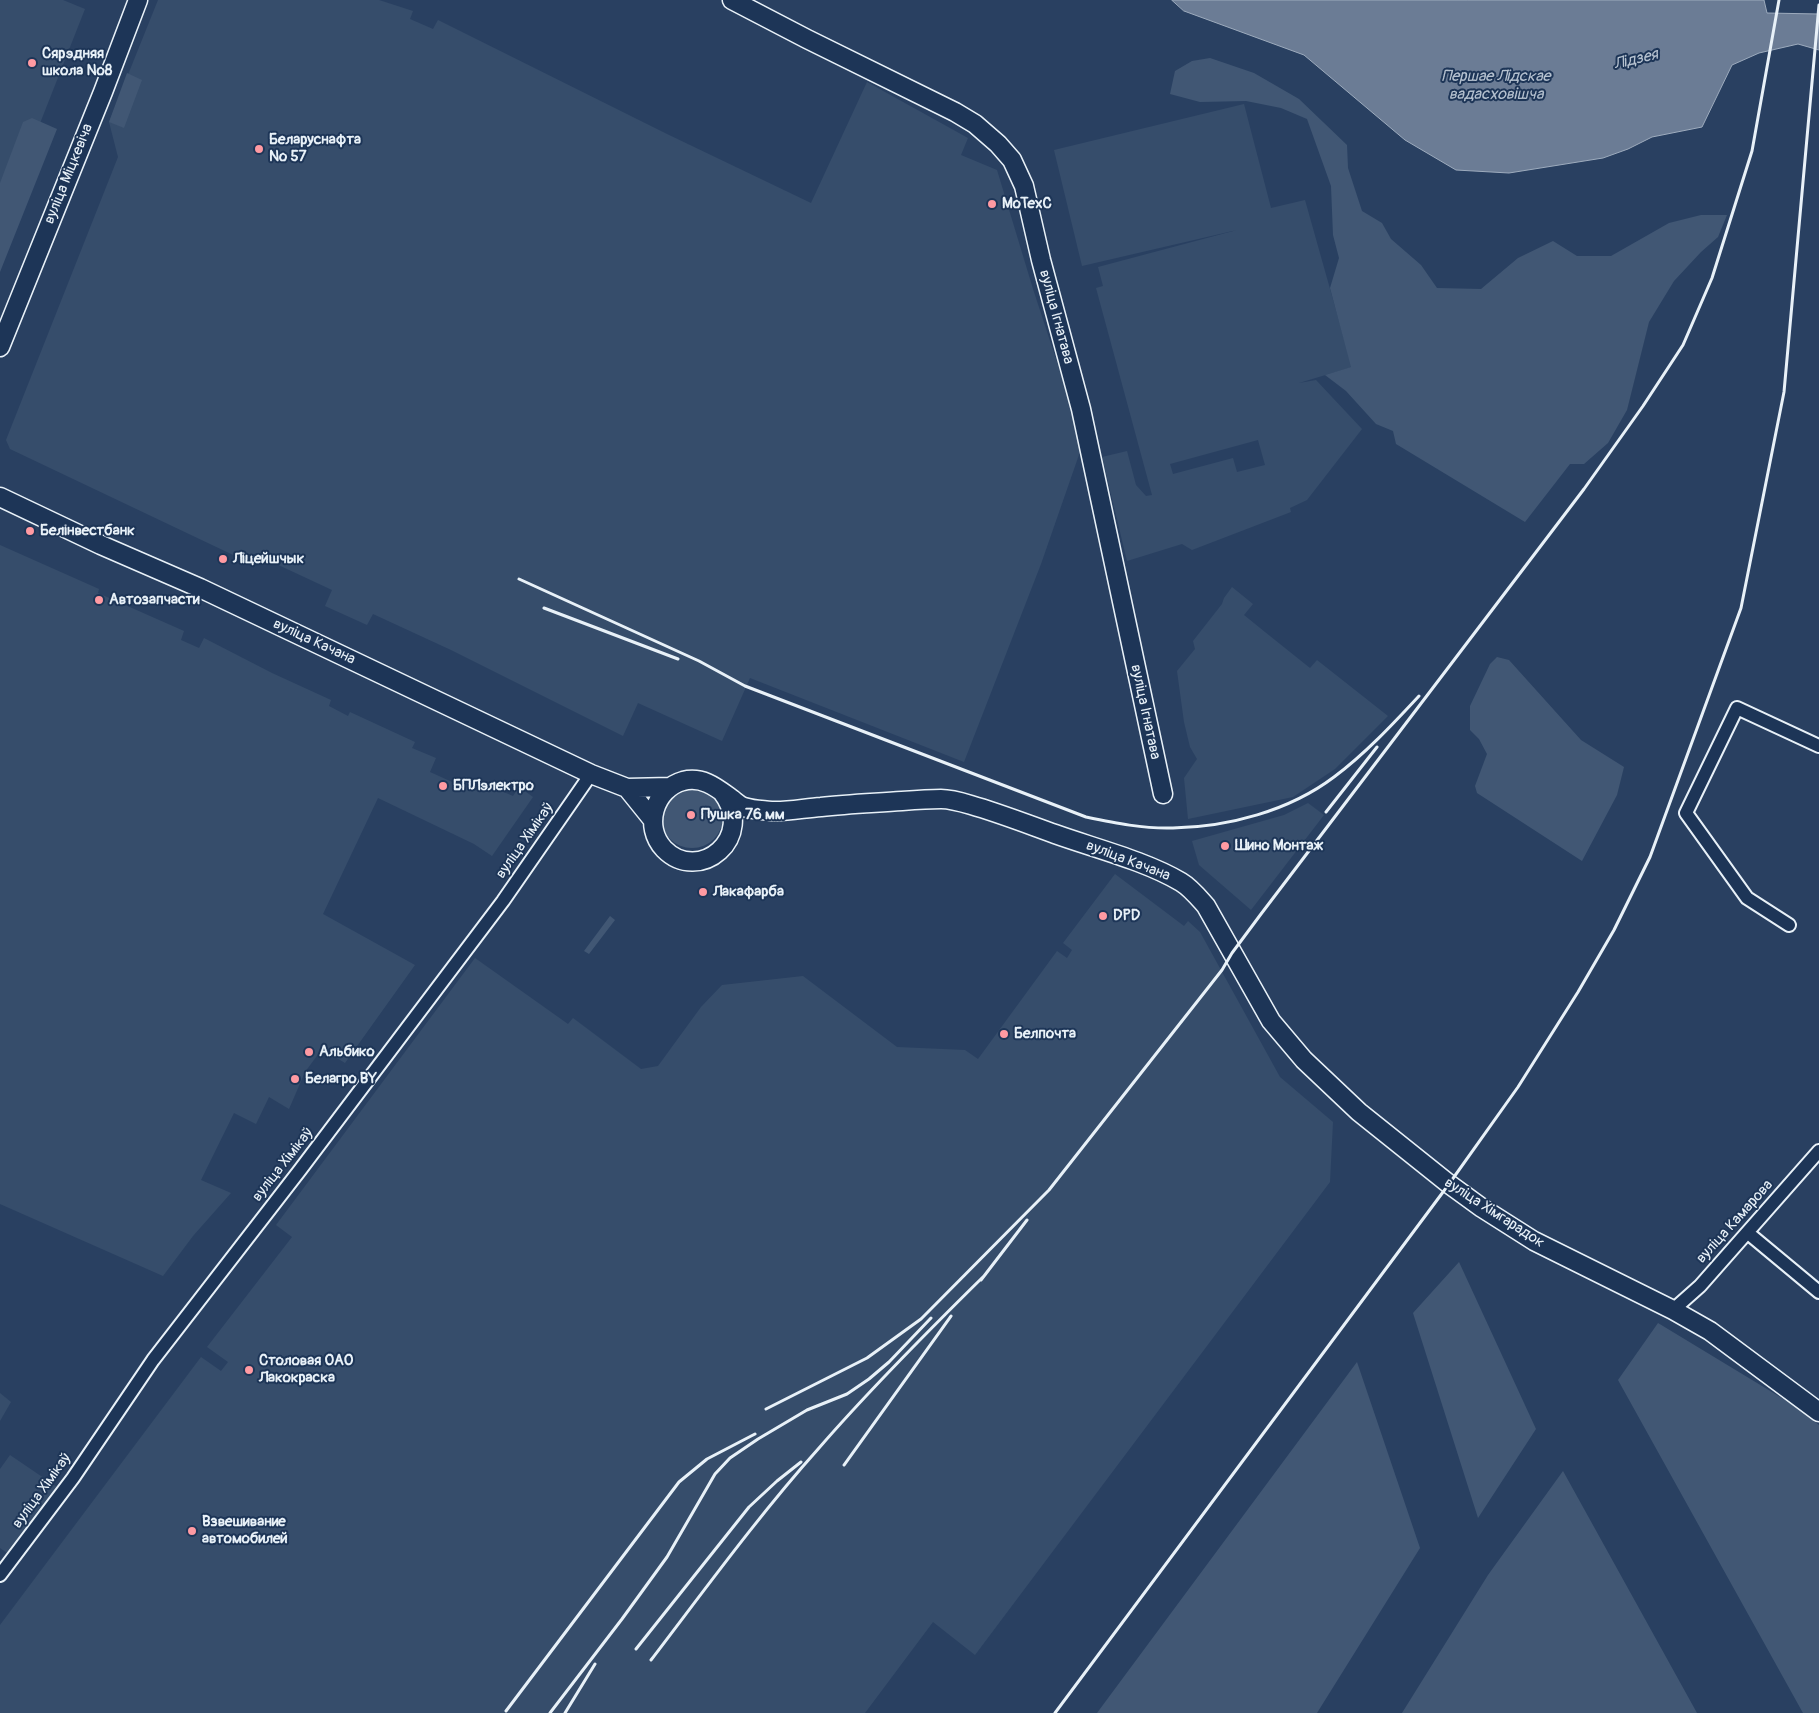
<!DOCTYPE html>
<html>
<head>
<meta charset="utf-8">
<style>
	body { margin:0 }
	canvas { display:block; background:#294061 }
</style>
</head>
<body>
<canvas width="1819" height="1713"></canvas>
<script>
const c = document.querySelector('canvas').getContext('2d');
c.lineJoin = 'round';
function paint(path, color) {
  c.fillStyle = color;
  c.fill(path, 'evenodd');
}
function strokePath(path, color, width, dash) {
  c.strokeStyle = color;
  c.lineWidth = width;
  c.lineCap = dash ? 'butt' : 'round';
  c.setLineDash(dash || []);
  c.stroke(path);
}
function write(font, color, halo, rows, align = 'center') {
  c.font = font + ' Pangolin,sans-serif';
  c.lineWidth = 4;
  c.setLineDash([]);
  c.textBaseline = 'middle';
  c.strokeStyle = halo;
  c.fillStyle = color;
  for (const [text, x, y, turn = 0] of rows) {
    c.save();
    c.translate(x, y);
    c.rotate((+turn || 0) * Math.PI / 180);
    c.textAlign = isNaN(turn) ? turn : align;
    if (halo) c.strokeText(text, 0, 0);
    c.fillText(text, 0, 0);
    c.restore();
  }
}
const built = new Path2D(`
	M0,0H63L85,9L9,202L0,198Z
	M158,0H379L413,11L410,19L433,29L438,20L667,134L811,203L867,82L968,138L961,155L997,170L1033,289L1070,402L1081,449L1041,564L964,762L750,678L722,741L638,703L623,736L451,650L373,614L367,625L325,606L332,590L272,562L250,563L10,449L6,440L118,157L109,122Z
	M1244,104L1271,208L1305,200L1352,367L1299,383L1316,380L1362,429L1307,500L1290,508L1291,512L1192,550L1182,544L1127,561L1102,457L1127,451L1136,485L1146,496L1152,495L1096,288L1103,286L1098,267L1237,230L1082,266L1054,150ZM1258,440L1265,465L1237,472L1233,458L1173,474L1170,464Z
	M0,545L99,589L98,593L184,631L181,640L199,648L204,638L272,673L331,700L329,706L348,716L350,712L415,742L412,748L436,758L430,772L461,786L466,776L513,796L519,787L533,797L492,856L474,844L378,798L323,914L415,965L345,1063L322,1049L305,1072L289,1109L269,1097L256,1124L234,1113L201,1180L231,1193L193,1236L163,1276L0,1204Z
	M1232,587L1253,604L1244,615L1265,632L1310,668L1317,660L1388,716L1335,769L1293,797L1188,819L1184,778L1197,759L1190,747L1184,722L1177,671L1195,649L1193,641L1222,604L1224,598Z
	M1308,803L1324,815L1251,910L1199,865L1192,841L1284,815Z
	M1115,874L1184,926L1188,921L1200,932L1280,1077L1333,1122L1330,1182L975,1655L933,1622L865,1713H0V1625L201,1357L221,1371L228,1362L207,1347L292,1237L276,1225L475,958L568,1024L573,1018L641,1069L658,1066L701,1007L722,985L803,976L897,1047L965,1050L978,1059L1057,951L1067,958L1072,950L1063,943Z
	M0,1393L11,1402L0,1421Z
	M10,1455L60,1489L10,1555L0,1548V1469Z`);
const green = new Path2D(`
	M1210,58L1254,73L1299,99L1347,145L1348,168L1362,211L1382,223L1391,239L1421,265L1437,288L1481,289L1518,258L1553,241L1577,256H1611L1669,223L1701,215H1727L1718,237L1701,252L1674,281L1649,322L1627,410L1608,443L1584,464H1570L1525,522L1396,444L1393,431L1376,424L1346,391L1325,375L1351,367L1330,288L1339,258L1333,235L1331,186L1307,119L1281,108L1246,101L1200,102L1170,94L1175,71L1192,61Z
	M127,73L142,80L124,128L109,122Z
	M32,118L57,129L0,272V183L23,122Z
	M1497,657L1509,660L1581,740L1624,767L1617,795L1582,861L1477,793L1475,786L1487,754L1479,739L1470,730V706L1490,664Z
	M661 817a31 31 0 1 1 62 0a31 31 0 1 1-62 0Z
	M610,916L615,920L589,954L584,951Z
	M1459,1262L1536,1429L1478,1518L1413,1313Z
	M1658,1323L1795,1406L1819,1425V1713H1803L1618,1380Z
	M1357,1362L1420,1548L1317,1713H1097Z
	M1563,1471L1697,1713H1402L1488,1575Z`);
const water = new Path2D(`
	M1172,0H1764L1767,13L1819,14V50L1798,44L1759,53L1732,65L1702,127L1652,137L1628,149L1603,158L1509,173L1456,170L1405,140L1304,55L1184,11Z`);
const street = new Path2D(`
	M1789,925L1747,898L1686,813L1737,708L1819,746
	M1748,1233L1819,1292
	M1673,1310L1700,1286L1819,1151
	M0,1575L73,1478L153,1360L300,1170L503,901L591,774`);
const secondary = new Path2D(`
	M732,0L807,39L955,112L975,124L998,144L1012,160L1024,186L1041,260L1081,409L1163,794
	M0,347L103,92L138,0
	M0,497L101,545L200,588L591,774L627,788L670,787
	M627,788L652,819
	M722,792C757,837 699,885 664,849C643,827 654,789 683,781C703,776 717,788 732,799C736,802 740,806 744,807C753,810 763,810 771,811C787,812 805,808 821,807C848,804 875,803 902,801C915,800 928,799 941,799C950,799 961,802 971,805C999,813 1027,824 1055,834C1094,848 1146,861 1181,882C1191,888 1198,897 1206,906L1271,1021L1304,1060L1359,1112L1449,1184L1482,1208L1534,1241L1673,1310L1710,1331L1819,1412`);
const rail = new Path2D(`
	M519,579L699,661L745,686L1086,817C1115,823 1144,829 1173,828C1228,827 1289,811 1334,777C1365,754 1393,724 1419,696
	M544,608L678,659
	M1326,812L1377,747
	M981,1280L1027,1220
	M766,1409L867,1358L921,1319L1049,1190L1222,970L1232,953L1261,914L1584,489L1643,406L1683,345L1712,278L1752,151L1779,0
	M844,1465L951,1316
	M636,1649L749,1507L777,1481L801,1462
	M651,1660C706,1588 759,1515 819,1448C871,1388 928,1331 985,1275
	M506,1711L679,1482L707,1459L755,1434
	M550,1713L622,1619L667,1557L715,1474L730,1458L758,1439L807,1410L847,1394L869,1379L889,1362L931,1318
	M565,1713L595,1664
	M1055,1713L1449,1184L1518,1087L1578,992L1614,930L1650,857L1741,608L1784,392L1819,5`);
const markers = [
	[32,63,5,"#ff9aa2"],
	[259,149,5,"#ff9aa2"],
	[992,204,5,"#ff9aa2"],
	[30,531,5,"#ff9aa2"],
	[223,559,5,"#ff9aa2"],
	[99,600,5,"#ff9aa2"],
	[443,786,5,"#ff9aa2"],
	[691,815,5,"#ff9aa2"],
	[1225,846,5,"#ff9aa2"],
	[703,892,5,"#ff9aa2"],
	[1103,916,5,"#ff9aa2"],
	[1004,1034,5,"#ff9aa2"],
	[309,1052,5,"#ff9aa2"],
	[295,1079,5,"#ff9aa2"],
	[249,1370,5,"#ff9aa2"],
	[192,1531,5,"#ff9aa2"]
];
const poiNames = [
	["Сярэдняя",42,54],
	["школа №8",42,71],
	["Беларуснафта",269,140],
	["№ 57",269,157],
	["MoTexC",1002,204],
	["Белінвестбанк",40,531],
	["Ліцейшчык",233,559],
	["Автозапчасти",109,600],
	["БПЛэлектро",453,786],
	["Пушка 76 мм",701,815],
	["Шино Монтаж",1235,846],
	["Лакафарба",713,892],
	["DPD",1113,916],
	["Белпочта",1014,1034],
	["Альбико",319,1052],
	["Белагро BY",305,1079],
	["Столовая ОАО",259,1361],
	["Лакокраска",259,1378],
	["Взвешивание",202,1522],
	["автомобилей",202,1539]
];
const streetNames = [
	["вуліца Міцкевіча",69,174,-68],
	["вуліца Ігнатава",1056,317,75],
	["вуліца Качана",314,642,25],
	["вуліца Ігнатава",1145,712,78],
	["вуліца Хімікаў",525,841,-55],
	["вуліца Качана",1128,861,21],
	["вуліца Хімікаў",283,1165,-52],
	["вуліца Хімгарадок",1494,1213,33],
	["вуліца Камарова",1735,1222,-48],
	["вуліца Хімікаў",42,1491,-54]
];
const waterNames = [
	["Лідзея",1636,60,-14],
	["Першае Лідскае",1496,77],
	["вадасховішча",1496,95]
];
paint(built, '#364d6b');
paint(green, '#415774');
paint(water, '#6b7c95');
strokePath(water, '#9dabbd', 1);
strokePath(street, '#e8f1f8', 16);
strokePath(secondary, '#e8f1f8', 21);
strokePath(street, '#1d3557', 12);
strokePath(secondary, '#1d3557', 18);
strokePath(rail, '#e8f1f8', 3);
for (const [x, y, r, color] of markers) {
  const dot = new Path2D();
  dot.arc(x, y, r, 0, 2 * Math.PI);
  c.fillStyle = color;
  c.fill(dot);
  strokePath(dot, '#1d3557', 2);
}
write('bold 15px', '#e8f1f8', '#1d3557', poiNames, 'left');
write('15px', '#e8f1f8', '#1d3557', streetNames);
write('italic 16px', '#b6c2d0', '#1d3557', waterNames);
</script>
</body>
</html>
